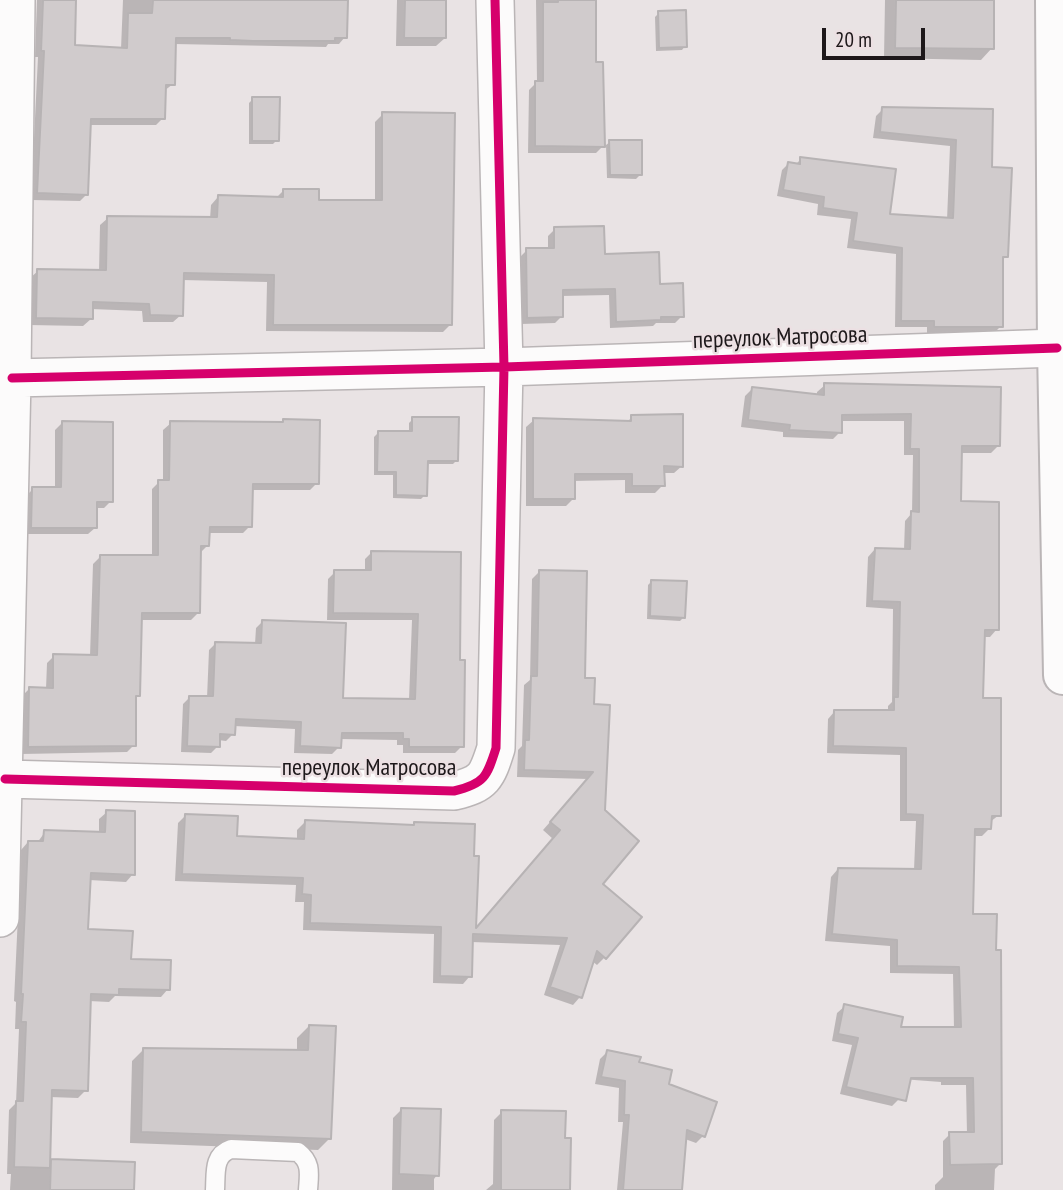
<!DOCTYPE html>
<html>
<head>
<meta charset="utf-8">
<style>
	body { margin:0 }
	#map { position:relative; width:1063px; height:1190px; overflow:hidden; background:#e9e3e4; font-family:"PT Sans Narrow",sans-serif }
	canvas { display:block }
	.scale { position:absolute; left:822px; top:28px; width:103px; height:32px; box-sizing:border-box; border:4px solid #1d181a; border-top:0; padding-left:9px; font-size:21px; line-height:24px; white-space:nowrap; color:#1d181a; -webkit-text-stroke:5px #ece0e3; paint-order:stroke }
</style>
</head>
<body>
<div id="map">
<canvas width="1063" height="1190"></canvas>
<div class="scale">20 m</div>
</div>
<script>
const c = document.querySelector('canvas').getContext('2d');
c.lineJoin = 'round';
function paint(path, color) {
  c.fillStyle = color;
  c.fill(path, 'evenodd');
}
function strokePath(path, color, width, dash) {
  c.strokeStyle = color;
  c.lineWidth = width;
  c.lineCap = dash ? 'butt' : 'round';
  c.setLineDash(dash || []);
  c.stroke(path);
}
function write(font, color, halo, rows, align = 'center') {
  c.font = font + ' "PT Sans Narrow",sans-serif';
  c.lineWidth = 5;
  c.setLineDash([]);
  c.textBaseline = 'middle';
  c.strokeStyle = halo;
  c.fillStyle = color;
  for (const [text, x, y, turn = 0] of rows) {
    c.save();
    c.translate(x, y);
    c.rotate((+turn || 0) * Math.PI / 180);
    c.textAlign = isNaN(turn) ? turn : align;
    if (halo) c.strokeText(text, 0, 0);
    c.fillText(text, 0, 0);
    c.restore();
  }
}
const shadow = new Path2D(`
	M37,0H74L73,47L121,49L123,0H346L345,37L339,44H328L326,47L174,44L173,84L164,91L163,118L156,125H89L86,195L80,201L31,200L38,57H35Z
	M397,0H445V38L436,46H396Z
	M536,0H594V64L603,146L596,153H528L529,90L537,82Z
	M885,0H993L992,48L981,60L884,58Z
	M659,13L685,46L682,50L656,51L655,17Z
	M253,99L277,140L273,144H249V103Z
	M883,109L992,111L990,169L1006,256L1002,261L1001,326L994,333H927V327H895L896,254L847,248L851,219L817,215L818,204L777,196L782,170L789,163L795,165L801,159L888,216L947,220L950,146L873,138L876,116Z
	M383,114L451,324L443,332L266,331L267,282L182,280L181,315L173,322H143L142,311L91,309V319L83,326L29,325L30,278L38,271L99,272L100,225L108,218L210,219L211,205L218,197L276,198L284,190L317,202H375V122Z
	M610,142L640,175L636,179L607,178L606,145Z
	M555,229L603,256L682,316L675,323H656L653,326L610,328L609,295L561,296V317L555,323L521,324L520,257L527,250H548V236Z
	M825,385L999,389L998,446L991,453H960L959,503L997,629L990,637H983L982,699L999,815L990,822V828L982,836H973L972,916L1001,1163L995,1169L994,1190H935V1185L943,1177V1141L950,1134H967L966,1085H941V1082L901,1079L899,1099L892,1106L840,1094L852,1045L832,1041L837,1013L845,1006L898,1029H954L953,974L890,973V946L825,941L831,877L838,869L914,870L916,821H900V755L827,753L828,719L835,711L888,712V706L892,702L893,609L866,607L868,557L875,549L904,550L905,521L912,513L913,455H904V421H841L840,432L833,439L783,437V432L741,427L745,396L752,389L817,396V392Z
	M632,417L682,466L674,473H663V485L655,493H625V480L573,481V499L566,506H526V427L534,420L626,423Z
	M413,419L457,460L453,464H426L425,495L421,499L393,498V475H374V437L378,433H409V423Z
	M318,421L317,483L310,490H251L250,526L243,533H208V545L201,552L198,613L191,620H140L138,695L135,699L134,745L127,752L22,754V696L29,689H46L47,663L54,656H90L93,564L100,557H152V489L159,482H163V430L171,423Z
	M62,423L111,501L104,508H95V528L88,534H25L26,496L33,489H55V430Z
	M372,552L458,662L462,746L455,753H403V745H397V740L340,739L339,747L332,754L294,753L295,729L234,726L233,734L226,741L218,740V746L211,753L181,752L183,704L190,697L207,698L209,650L216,643L255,644L256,628L263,621L341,700H409L412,620H327L328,579L335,572H365V559Z
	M540,571L583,679L593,680L605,957L597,965L592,961L580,997L573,1005L544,995L560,945L471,942L470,976L463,984L433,983L434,934L303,930L304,902H295L296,885L175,881L178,823L185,816L235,838L297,841V830L305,822L412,827L415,824L474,931L553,839L543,830L588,779L517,777L518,750L522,746L524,685L530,680L532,579Z
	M652,581L684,617L680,621L647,619L648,585Z
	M107,812L133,874L126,882L89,880L86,930L168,989L161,997L115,996L109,1002L89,1001L86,1090L78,1098L50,1097L48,1160L133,1164L132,1190H10L11,1174H7L9,1110L16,1103L19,1029H15L16,1002L14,1001L21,850L28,842L37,843L45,832L99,834V819Z
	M309,1026L330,1138L318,1150L130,1143L132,1061L144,1049L297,1052V1038Z
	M607,1052L637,1064L667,1086L703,1136L696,1143L685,1139L680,1190H617L623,1122H618L619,1088L595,1084L600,1059Z
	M402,1109L437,1175L434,1179V1190H392L393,1118Z
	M502,1112L564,1140L569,1190H486L493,1184L494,1120Z`);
const building = new Path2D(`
	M43,0H76L75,45L127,48L128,13H152L153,0H348L347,38H335V41H253L230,40V38H176L175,85H166L165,119H91L88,195L37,193L44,51H41Z
	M405,0H446V38H404Z
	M558,0H596V62H603L605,147L535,146V81H543V2H558Z
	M896,0H994V49L895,48Z
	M686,10L687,47L659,48L658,11Z
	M252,97H280L279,141H252Z
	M882,107L993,109L992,167L1012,168L1008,257H1003V327H934V321H901L902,248L853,241L857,213L823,208L824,197L783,190L788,162L800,164V157L896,169L890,214L953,218L956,140L880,132Z
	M382,112L455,113L452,325H273L274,275L184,273L183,316L150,315L149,304L93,302V319L36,318L37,269L106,270L107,216L217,217L218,195L283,197V189H319V200H382Z
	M609,140H642V175H610Z
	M604,226L605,254L659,252L660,284L683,283L684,317H661V320L616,322L615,289L563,290V317L527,318L526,248H554V227Z
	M824,383L1001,387L1000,446H962L961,501L999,502V630H985L983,698H1001V816H992L991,829H975L973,914H997L996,950H1001L1002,1164L950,1165L949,1132H974L973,1078H911L906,1101L846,1087L858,1038L838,1034L844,1004L903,1017L901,1027H961L959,967L897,966V940L832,934L838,868L921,869L923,815L906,814V748L833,746L834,710H894V697H898L900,602L872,601L875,548L910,549L911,511L919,512V449H910L911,414L842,415V433L789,430L790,425L748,420L752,387L824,395Z
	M683,414V467L664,466L665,486H632V474H575V499H533V418L631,421V415Z
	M412,417H459L458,461H428L427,496L396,495V472H377L378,431H412Z
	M283,419L320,420L319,484H253L252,527H210L209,546H201L200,613H142L140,696H136V746L28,747L29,687L53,688V654L97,655L100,555H158V480H169L170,421L283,422Z
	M62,421L113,422V502H97V528H31L32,487H61Z
	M371,551L461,552L460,660H465L464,747H409V739H403V733H342L341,748L300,746L301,722L236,719L235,735L220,734V747L187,746L189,696H213L215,642L261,643L262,620L346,623L343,698L415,699L418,614L333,613L334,570H371Z
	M539,570L587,571L585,678H595L594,704L610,705L605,810L639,841L603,884L642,917L606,959L597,951L582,998L550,987L567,938L473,934L472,977L440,976L441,927L310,923L311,895L302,894L303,878L182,874L185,814L238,816L237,836L304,839L305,820L414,825V822L475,824L474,856H479L476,928L560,830L550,822L593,772L524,770L525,740H529L531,676H537Z
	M651,580L687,581L685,618L650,616Z
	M106,810L135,811V875L91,873L88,929L133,931L131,959L171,960L170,990L119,989V995L91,994L88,1091L52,1090L50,1168L14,1167L16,1101H23L26,1022H21L23,994H21L28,841H43L44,830L105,832Z
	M309,1025L336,1026L331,1139L141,1132L143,1048L308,1050Z
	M607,1050L641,1057L639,1062L672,1070L669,1084L717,1102L705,1137L687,1130L682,1190H623L629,1115H624L625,1081L601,1077Z
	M401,1108L441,1109L439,1176L399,1174Z
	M501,1110L566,1111L565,1138H571L570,1190H501Z
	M51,1159L135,1162L134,1190H50Z`);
const service = new Path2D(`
	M215,1190C216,1173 213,1155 231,1149L298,1152C312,1163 309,1174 308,1190`);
const minor = new Path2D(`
	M12,378L504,367L1057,348
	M5,779L454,791C484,784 487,777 496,748L504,367L495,0
	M0,918L12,378L16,0`);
const tertiary = new Path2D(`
	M1055,0L1057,348L1063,675`);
const cycleway = new Path2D(`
	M12,378L504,367L1057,348
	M5,779L454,791C484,784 487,777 496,748L504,367L495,0`);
const streetNames = [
	["переулок Матросова",780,338,-2],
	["переулок Матросова",369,768]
];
paint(shadow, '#0003');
paint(building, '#d0cbcc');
strokePath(building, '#b7b3b4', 2);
strokePath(service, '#bab5b6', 21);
strokePath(minor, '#bab5b6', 40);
strokePath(tertiary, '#bab5b6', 42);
strokePath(service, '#fcfbfb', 18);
strokePath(minor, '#fcfbfb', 37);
strokePath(tertiary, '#fcfbfb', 38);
strokePath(cycleway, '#d6006c', 9);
write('24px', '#1d181a', '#ece0e3', streetNames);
</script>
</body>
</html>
